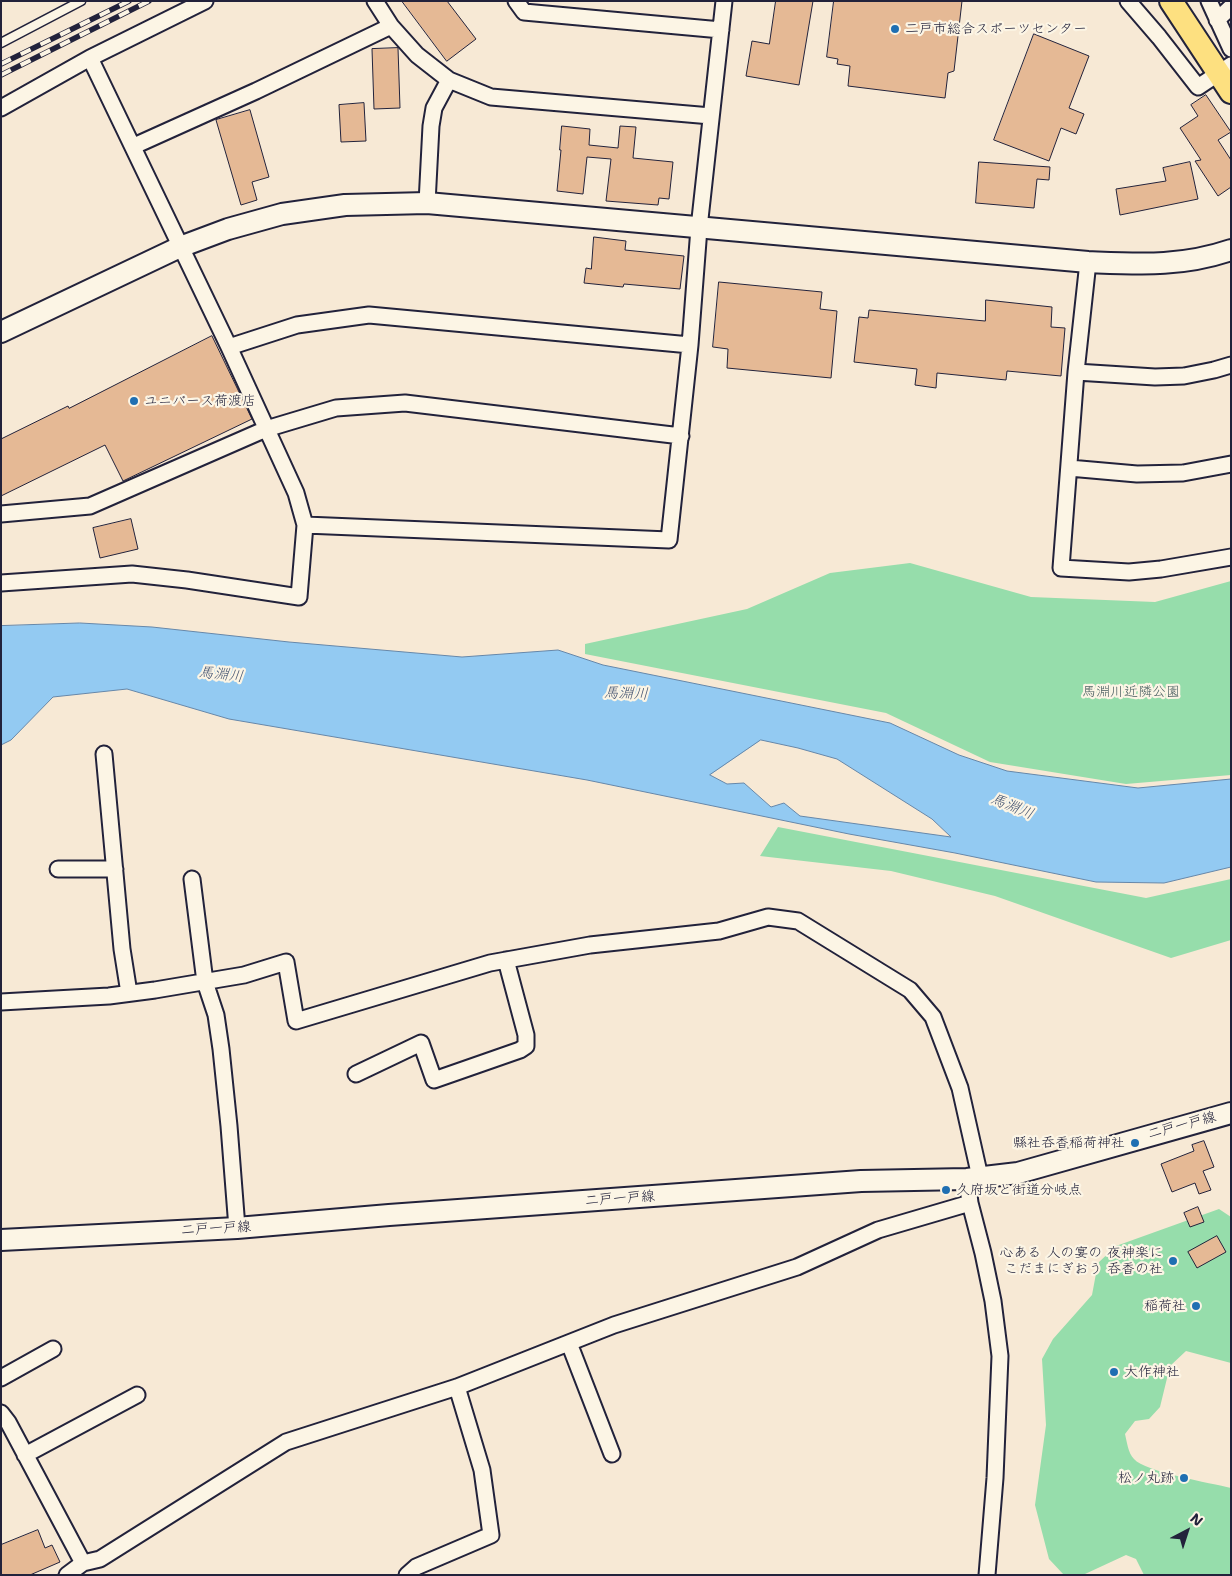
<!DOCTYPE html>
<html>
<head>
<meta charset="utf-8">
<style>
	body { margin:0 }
	#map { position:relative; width:1232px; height:1576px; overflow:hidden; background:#f7e9d5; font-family:"Shantell Sans",sans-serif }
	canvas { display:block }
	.frame { position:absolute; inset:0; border:2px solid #22223b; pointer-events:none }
	.north { position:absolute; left:1162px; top:1506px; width:50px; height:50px; -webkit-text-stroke:4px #fcf5e5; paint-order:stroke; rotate:40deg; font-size:14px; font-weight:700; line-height:20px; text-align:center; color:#22223b }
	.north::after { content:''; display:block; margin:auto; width:18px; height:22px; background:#22223b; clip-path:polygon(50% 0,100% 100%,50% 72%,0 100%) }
</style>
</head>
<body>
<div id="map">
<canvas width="1232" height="1576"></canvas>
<div class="frame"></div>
<div class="north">N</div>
</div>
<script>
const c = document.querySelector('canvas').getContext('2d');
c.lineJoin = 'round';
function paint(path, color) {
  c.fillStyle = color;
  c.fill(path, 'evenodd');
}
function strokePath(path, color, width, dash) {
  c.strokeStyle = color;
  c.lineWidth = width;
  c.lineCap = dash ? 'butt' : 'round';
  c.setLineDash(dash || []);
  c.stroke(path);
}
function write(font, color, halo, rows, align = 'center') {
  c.font = font + ' "Shantell Sans","Klee One",sans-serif';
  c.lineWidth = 4.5;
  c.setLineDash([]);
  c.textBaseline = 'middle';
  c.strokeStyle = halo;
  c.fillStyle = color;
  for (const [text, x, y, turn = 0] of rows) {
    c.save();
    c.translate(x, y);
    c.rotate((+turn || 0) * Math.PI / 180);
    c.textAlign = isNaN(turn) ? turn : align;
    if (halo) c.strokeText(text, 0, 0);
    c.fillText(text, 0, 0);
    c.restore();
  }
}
const green = new Path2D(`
	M910,563L1031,597L1155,602L1231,581V775L1126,784L990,762L886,713L585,654V644L747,609L830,573Z
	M778,827L1146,898L1231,879V940L1171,958L995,896L891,871L760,856Z
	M1219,1209L1231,1217V1363L1186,1351L1170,1366L1160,1407L1149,1419L1135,1421L1125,1434C1127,1442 1128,1453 1134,1459C1145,1472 1211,1483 1231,1488V1575H1144L1136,1559L1126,1555L1085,1574L1064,1575L1049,1559L1035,1505L1046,1425L1042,1359L1053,1339L1092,1295L1098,1263L1116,1246Z`);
const water = new Path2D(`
	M80,623L152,627L289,642L462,657L558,650L603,665L890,723L959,755L1007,771L1138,788L1231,779V867L1164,883L1096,882L955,853L849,834L587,780L229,719L127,689L53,697L11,740L1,745V626ZM761,740L798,748L837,759L932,819L951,837L800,816L784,803L771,807L744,783L727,784L710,775Z`);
const building = new Path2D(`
	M402,1H447L476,39L447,61Z
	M776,1H813L799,85L746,76L752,41L769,44Z
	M834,1H962L954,71L948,73L945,98L848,86L850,66L837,64L838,59L827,57Z
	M1034,34L1089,56L1069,108L1084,114L1076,134L1061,128L1049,161L994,140Z
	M398,48L400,108L374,109L372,49Z
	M1206,95L1231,132L1218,140L1231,160V187L1218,196L1195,161L1201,160L1180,128L1198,116L1191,105Z
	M364,103L366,141L341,142L339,105Z
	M250,110L269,177L252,182L257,200L241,205L216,120Z
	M562,126L590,129L589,145L618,148L620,126L636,127L633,158L673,162L669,199L659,198L658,205L606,201L611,159L587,157L583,194L557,191L561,150H560Z
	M979,162L1050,167L1049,180L1037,179L1034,208L976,203Z
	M1190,162L1198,199L1120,215L1116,189L1166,181L1163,168Z
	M594,237L626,241L625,250L684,256L680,289L624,284L623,287L584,283L586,268L591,269Z
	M719,282L822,292L820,309L837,311L831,378L727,368L728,349L713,347Z
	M986,300L1052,307L1051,327L1065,328L1061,376L1007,371L1006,380L937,373L936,388L915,385L917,369L854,362L859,317L868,318L869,310L985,321Z
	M212,336L252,419L123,481L105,445L1,496V439L68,406L69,408Z
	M131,519L138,549L100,558L93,528Z
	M1204,1141L1214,1167L1203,1171L1211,1190L1199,1194L1195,1183L1172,1192L1161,1164L1194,1151L1192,1145Z
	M1198,1207L1204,1222L1190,1227L1184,1213Z
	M1217,1236L1226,1252L1197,1268L1188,1252Z
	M38,1530L45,1548L52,1545L60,1562L30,1575H1V1545Z`);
const lane = new Path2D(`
	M1,43L81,1`);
const street = new Path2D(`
	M375,1L391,26L417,55L449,80L491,97L711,116
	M516,1L524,12L721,30
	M1128,1L1159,37L1198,87L1231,65
	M1209,1L1231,49
	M1217,20L1231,7
	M1,108L90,58L205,1
	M134,146L256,91L391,26
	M427,203L431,126L434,108L449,80
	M1088,262L1076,372L1061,568L1129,572L1161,569L1231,557
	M229,347L297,325L369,315L690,345
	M1076,372L1155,377L1184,376L1214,370L1231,365
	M1069,468L1137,474L1183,473L1231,464
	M1,514L90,506L266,429L336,408L405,403L681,436
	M305,525L669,540L690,345L699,228L724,1
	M1,583L132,574L187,580L299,597L305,525L296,493L229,347L90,58
	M104,754L122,949L129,993
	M58,869H115
	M192,879L205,982L216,1015L221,1049L229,1126L237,1228
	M1,1002L109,996L155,990L244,975L286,962L296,1021L490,963L590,945L719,931L768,917L798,921L910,990L933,1017L960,1088L980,1177
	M356,1074L421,1043L434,1080L520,1050L526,1046V1035L506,960
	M967,1179L970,1203L983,1253L993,1301L1000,1356L995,1478L987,1575
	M569,1343L612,1454
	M1,1378L53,1349
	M1,1413L8,1422L83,1563
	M25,1455L137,1395
	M67,1575L83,1563L100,1559L286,1442L457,1387L614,1325L797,1267L878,1230L970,1203
	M407,1575L416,1567L491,1535L482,1470L457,1387`);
const secondary = new Path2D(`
	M1,332L180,247L228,229L282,214L345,205L427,203L1088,262C1139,264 1181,267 1231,250
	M1,1240L237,1228L389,1215L861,1181L967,1179L1018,1173L1231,1113`);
const primary = new Path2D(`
	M1171,1L1231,92`);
const rail = new Path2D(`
	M1,64L129,1
	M1,75L149,1`);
const markers = [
	[895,29,5,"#1f6fb2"],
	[134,401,5,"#1f6fb2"],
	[1135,1143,5,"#1f6fb2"],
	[946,1190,5,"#1f6fb2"],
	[1173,1261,5,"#1f6fb2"],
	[1196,1306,5,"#1f6fb2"],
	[1114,1372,5,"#1f6fb2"],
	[1184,1478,5,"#1f6fb2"]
];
const poiNames = [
	["二戸市総合スポーツセンター",905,29],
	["ユニバース荷渡店",144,401],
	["縣社呑香稲荷神社",1125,1143,"right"],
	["久府坂と街道分岐点",956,1190],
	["心ある 人の宴の 夜神楽に",1163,1253,"right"],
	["こだまにぎおう 呑香の社",1163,1269,"right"],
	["稲荷社",1186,1306,"right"],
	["大作神社",1124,1372],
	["松ノ丸跡",1174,1478,"right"]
];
const parkNames = [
	["馬淵川近隣公園",1131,692]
];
const streetNames = [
	["二戸一戸線",1182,1126,-15],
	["二戸一戸線",620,1199,-4],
	["二戸一戸線",216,1229,-3]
];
const waterNames = [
	["馬淵川",221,675,6],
	["馬淵川",626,694,2],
	["馬淵川",1012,807,22]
];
paint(green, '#96ddab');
paint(water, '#93caf2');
strokePath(water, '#6687a9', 1);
paint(building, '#e5b995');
strokePath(building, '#22223b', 1);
strokePath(lane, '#22223b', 11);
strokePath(street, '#22223b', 19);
strokePath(secondary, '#22223b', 24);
strokePath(primary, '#22223b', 26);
strokePath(lane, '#fcf5e5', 8);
strokePath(street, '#fcf5e5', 15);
strokePath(secondary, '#fcf5e5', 20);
strokePath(primary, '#fde080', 22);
strokePath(rail, '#22223b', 5.5);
strokePath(rail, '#fcf5e5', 4, [11]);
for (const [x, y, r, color] of markers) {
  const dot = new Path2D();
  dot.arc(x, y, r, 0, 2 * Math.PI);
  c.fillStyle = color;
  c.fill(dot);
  strokePath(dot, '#fcf5e5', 2);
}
write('14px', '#22223b', '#fcf5e5', poiNames, 'left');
write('14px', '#455a5d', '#fcf5e5', parkNames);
write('14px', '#22223b', '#fcf5e5', streetNames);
write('italic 15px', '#445472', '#fcf5e5', waterNames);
</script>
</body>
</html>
